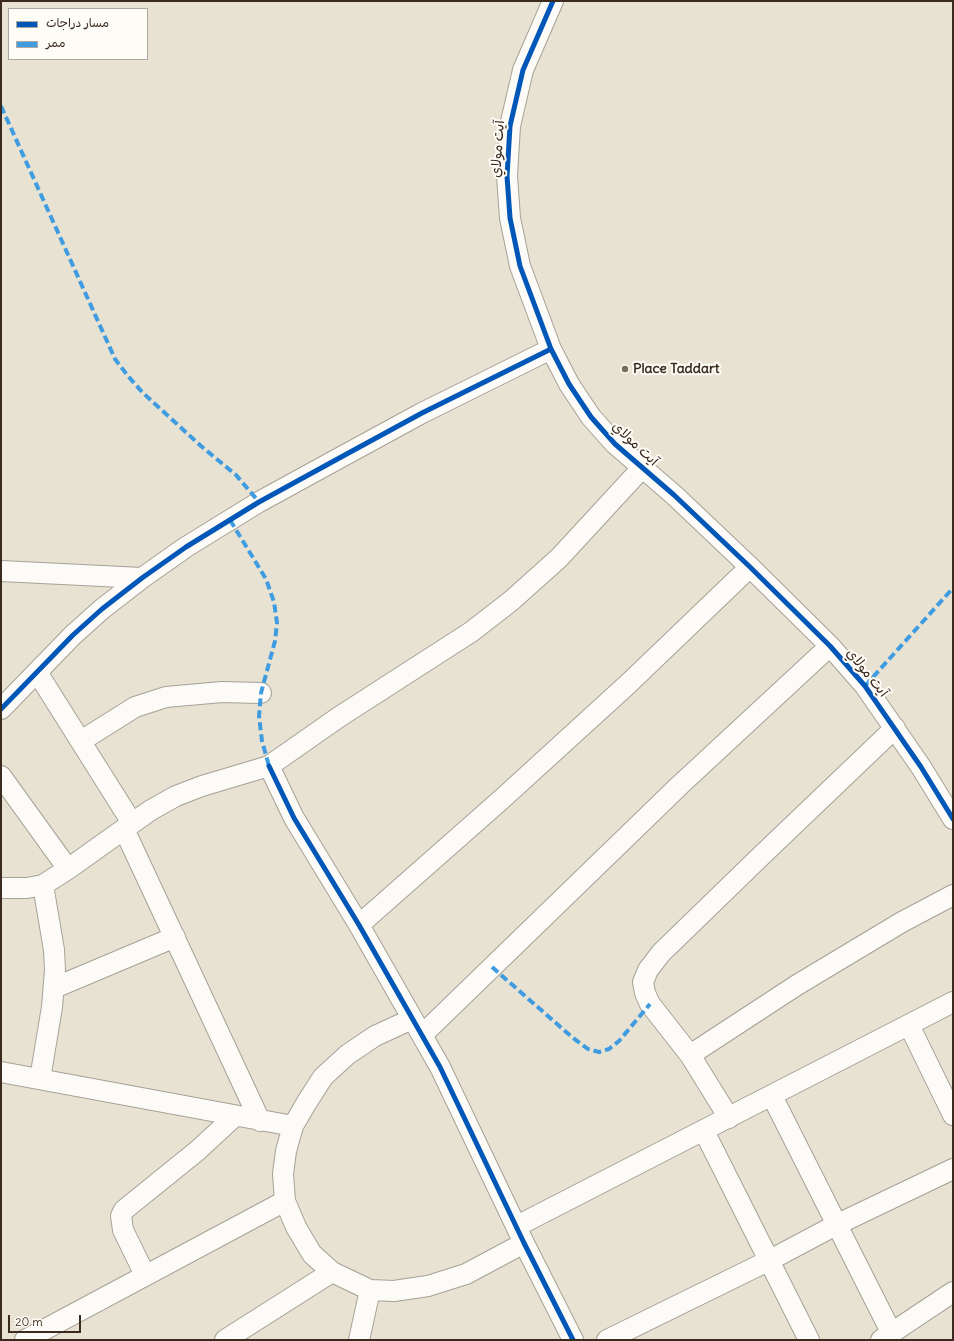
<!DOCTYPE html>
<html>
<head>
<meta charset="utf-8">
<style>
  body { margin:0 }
  #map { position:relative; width:954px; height:1341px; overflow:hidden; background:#e8e2d3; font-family:Delius,"Playpen Sans Arabic",sans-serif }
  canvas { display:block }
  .frame { position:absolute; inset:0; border:2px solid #3b2a1e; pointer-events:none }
  .legend { position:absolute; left:8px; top:8px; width:140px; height:52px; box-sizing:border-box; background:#fdfcf7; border:1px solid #afa8a0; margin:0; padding:5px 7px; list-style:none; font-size:12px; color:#3b2a1e }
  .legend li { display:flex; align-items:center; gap:8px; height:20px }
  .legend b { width:20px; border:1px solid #afa8a0 }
  .scale { position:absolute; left:8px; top:1315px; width:73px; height:18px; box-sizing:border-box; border:2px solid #3b2a1e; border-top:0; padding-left:5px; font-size:12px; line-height:14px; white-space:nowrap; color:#3b2a1e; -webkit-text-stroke:3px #fdfcf7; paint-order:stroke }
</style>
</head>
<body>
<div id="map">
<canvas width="954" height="1341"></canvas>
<div class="frame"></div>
<ul class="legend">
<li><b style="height:5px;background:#0057b8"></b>مسار دراجات</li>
<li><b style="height:5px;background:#3f9ce0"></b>ممر</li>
</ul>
<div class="scale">20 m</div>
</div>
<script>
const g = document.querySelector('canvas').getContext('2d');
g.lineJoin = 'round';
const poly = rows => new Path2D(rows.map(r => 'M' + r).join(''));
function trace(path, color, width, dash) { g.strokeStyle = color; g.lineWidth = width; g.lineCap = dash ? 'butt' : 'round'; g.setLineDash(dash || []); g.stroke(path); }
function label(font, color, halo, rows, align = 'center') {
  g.font = font + ' Delius,"Playpen Sans Arabic",sans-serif'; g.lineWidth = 4; g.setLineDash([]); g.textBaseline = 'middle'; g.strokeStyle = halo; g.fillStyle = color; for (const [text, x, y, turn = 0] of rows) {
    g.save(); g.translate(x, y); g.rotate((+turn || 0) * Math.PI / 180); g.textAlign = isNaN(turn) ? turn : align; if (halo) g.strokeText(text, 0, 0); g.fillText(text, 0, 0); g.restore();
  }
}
const minor = poly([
  [553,1,523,70,510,126,507,176,510,218,520,266,551,349,569,384,591,417,615,444,674,495,750,567,830,646,865,686,921,767,953,819],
  [1,571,142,578],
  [37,672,132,823],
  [1,709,73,635,102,609,142,578,186,547,259,502,343,456,422,413,551,349],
  [81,741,135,707,166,697,222,692,261,693],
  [269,766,294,818,359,925,440,1067,524,1243,573,1340],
  [1,776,68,869],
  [124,829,151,810,176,796,202,786,269,766,339,717,471,632,511,601,559,558,642,468],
  [1,888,27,888,43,885,68,869,124,829,260,1121],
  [359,925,503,798,628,684,750,567],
  [54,988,175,937],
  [412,1019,375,1036,347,1055,323,1077,307,1102,293,1126,286,1151,283,1174,285,1201,296,1227,312,1254,332,1272,370,1290,394,1291,428,1286,466,1274,524,1243],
  [909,1025,953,1115],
  [422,1035,680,785,830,646],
  [690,1055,797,985,902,922,953,895],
  [1,1072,293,1126],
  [40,1079,52,1007,55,970,54,950,43,885],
  [772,1096,892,1334],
  [729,1118,690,1055,650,1004,645,993,643,982,648,970,661,953,761,856,895,728],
  [704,1131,809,1340],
  [517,1226,953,1002],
  [145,1275,123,1230,121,1216,124,1210,197,1151,235,1116],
  [25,1340,285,1201],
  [225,1340,332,1272],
  [359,1340,370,1290],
  [607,1340,770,1260,836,1225,953,1169],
  [881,1340,953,1292]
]);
trace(minor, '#a6a196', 22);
trace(minor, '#fcfbf8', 20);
trace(poly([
  [1,106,115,359,128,376,143,393,201,446,236,475,259,502],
  [230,520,266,579,274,602,277,623,275,641,261,693,259,716,262,741,269,766],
  [865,686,953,588],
  [492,967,573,1038,588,1049,599,1052,609,1049,619,1041,650,1004]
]), '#3f9ce0', 4, [8, 4]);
trace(poly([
  [553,1,523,70,510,126,507,176,510,218,520,266,551,349,569,384,591,417,615,444,674,495,750,567,830,646,865,686,921,767,953,819],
  [1,709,73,635,102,609,142,578,186,547,259,502,343,456,422,413,551,349],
  [269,766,294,818,359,925,440,1067,524,1243,573,1340]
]), '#0057b8', 5);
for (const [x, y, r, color] of [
  [625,369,4,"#786a5d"]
]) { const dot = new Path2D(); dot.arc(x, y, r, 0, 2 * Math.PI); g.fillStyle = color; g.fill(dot); trace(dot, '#fdfcf7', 1.5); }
label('14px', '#3b2a1e', '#fdfcf7', [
  ["آيت مولاي",498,149,-86],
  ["آيت مولاي",635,444,43],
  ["آيت مولاي",867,673,51]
]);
label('bold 14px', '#3b2a1e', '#fdfcf7', [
  ["Place Taddart",633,369]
], 'left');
</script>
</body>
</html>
